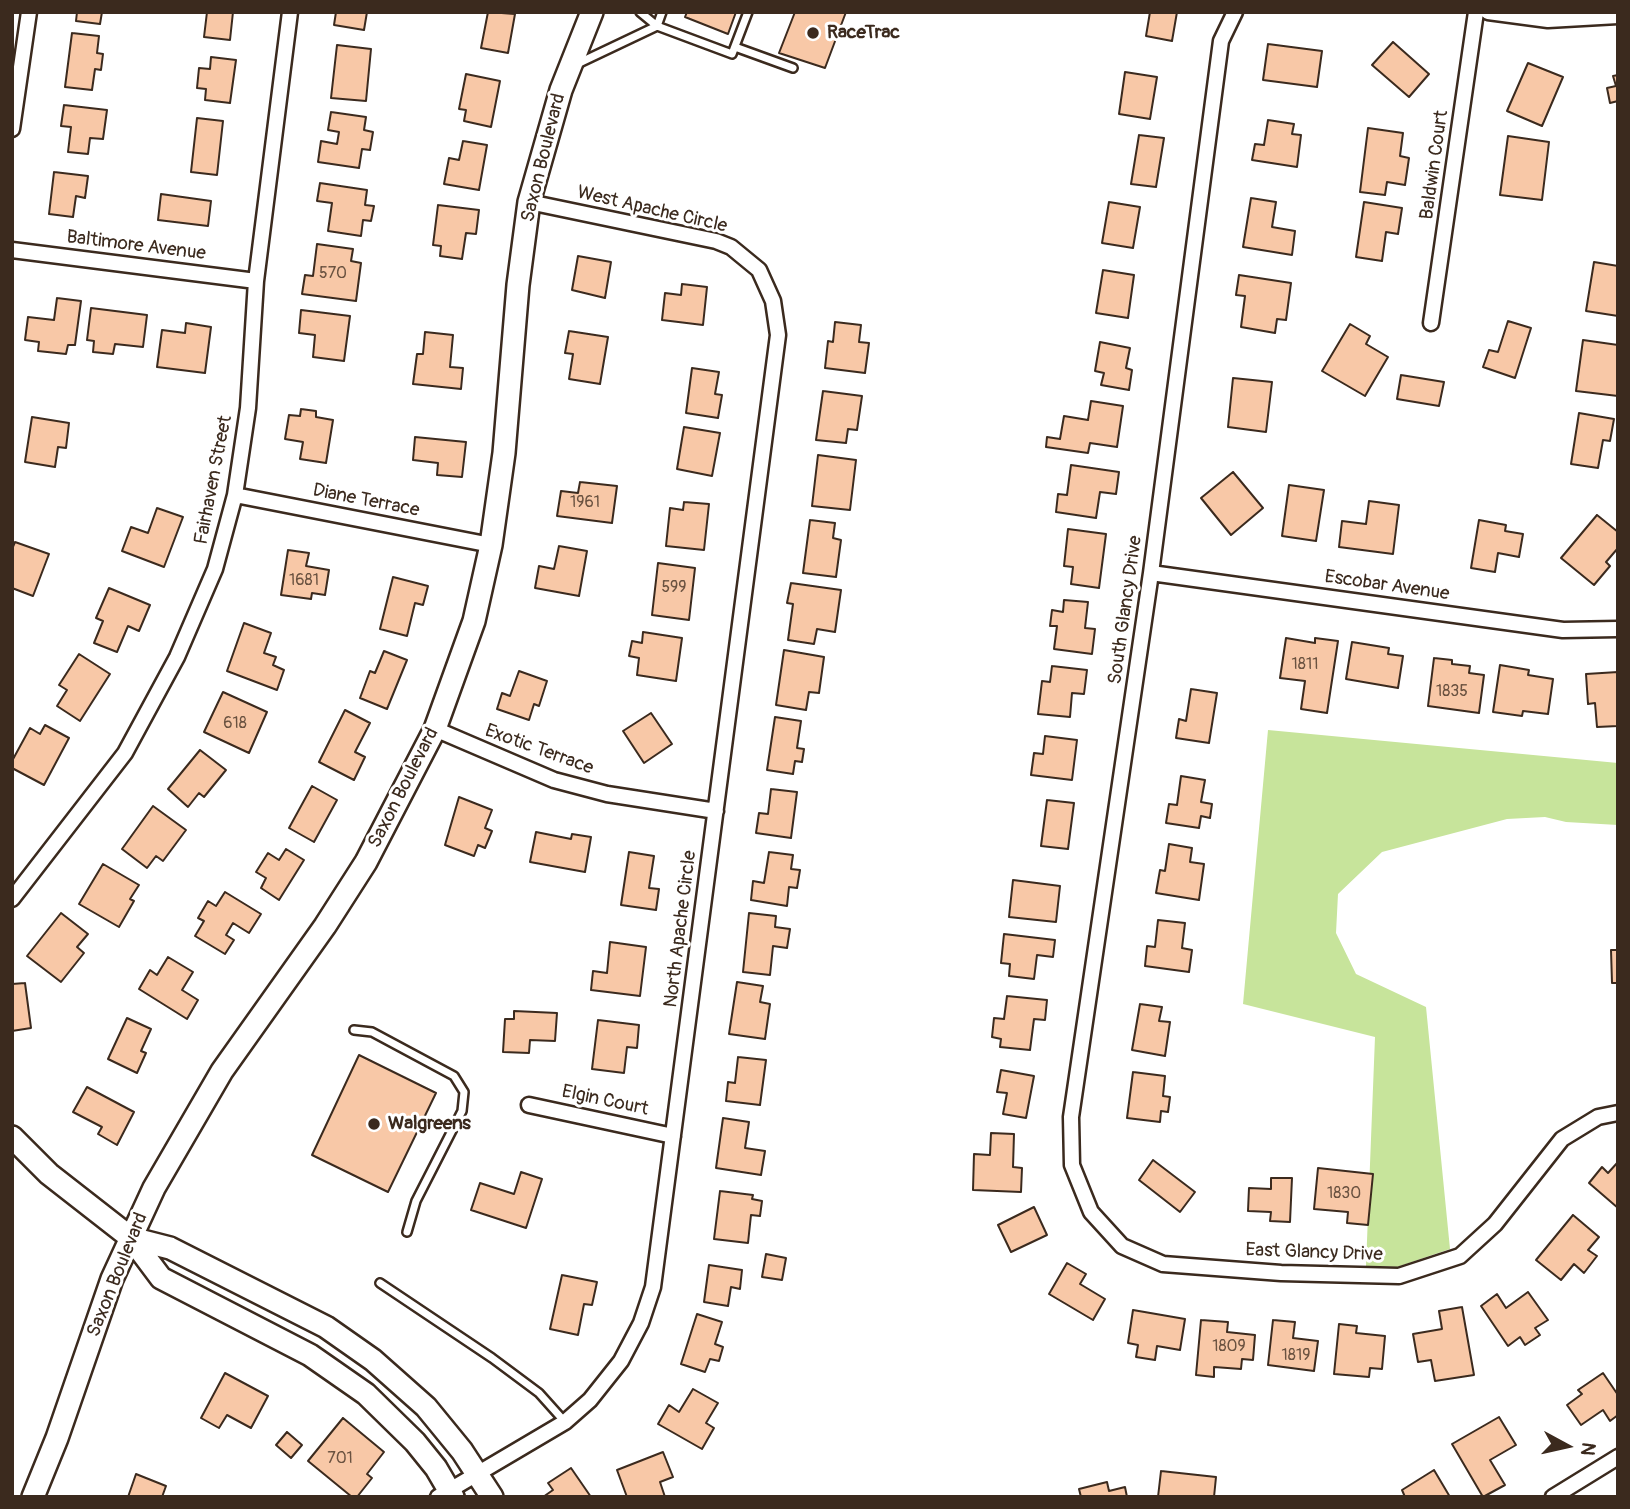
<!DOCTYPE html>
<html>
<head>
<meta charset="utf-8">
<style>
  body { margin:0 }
  #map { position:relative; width:1630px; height:1509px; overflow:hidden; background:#fff; font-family:Pangolin,sans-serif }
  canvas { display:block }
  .frame { position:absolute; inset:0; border:14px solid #3b2a1e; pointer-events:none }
  .north { position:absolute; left:1532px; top:1411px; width:70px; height:70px; -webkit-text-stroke:5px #fff; paint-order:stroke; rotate:98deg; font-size:19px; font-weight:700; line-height:28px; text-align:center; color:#3b2a1e }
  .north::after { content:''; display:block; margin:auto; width:24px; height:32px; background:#3b2a1e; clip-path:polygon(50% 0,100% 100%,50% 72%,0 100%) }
</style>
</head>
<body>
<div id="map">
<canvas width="1630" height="1509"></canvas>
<div class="frame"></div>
<div class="north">N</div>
</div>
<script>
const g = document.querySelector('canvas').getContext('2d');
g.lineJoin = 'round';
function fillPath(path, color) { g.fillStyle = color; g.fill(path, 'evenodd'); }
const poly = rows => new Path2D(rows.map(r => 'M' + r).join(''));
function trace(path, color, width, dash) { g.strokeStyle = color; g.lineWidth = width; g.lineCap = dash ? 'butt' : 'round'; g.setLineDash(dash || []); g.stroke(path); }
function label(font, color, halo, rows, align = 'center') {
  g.font = font + ' Pangolin,sans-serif'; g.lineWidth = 6; g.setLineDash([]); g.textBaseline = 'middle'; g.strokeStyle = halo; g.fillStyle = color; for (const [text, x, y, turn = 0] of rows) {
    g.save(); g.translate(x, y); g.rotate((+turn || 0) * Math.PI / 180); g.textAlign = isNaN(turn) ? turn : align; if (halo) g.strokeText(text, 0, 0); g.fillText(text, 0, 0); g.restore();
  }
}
fillPath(poly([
  [1268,730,1618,763,1618,825,1566,822,1545,817,1507,819,1382,852,1338,894,1336,933,1356,974,1426,1007,1450,1249,1397,1267,1366,1266,1375,1037,1243,1004]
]), '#c7e49b');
const building = poly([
  [77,12,102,12,100,24,76,21,77,12],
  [207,12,233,12,230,40,204,37,207,12],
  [336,12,367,12,364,30,334,25,336,12],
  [488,12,515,14,508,53,481,48,488,12],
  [687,12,736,12,728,34,685,17,687,12],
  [795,12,846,12,825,68,779,53,795,12],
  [1150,12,1177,12,1172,41,1146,36,1150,12],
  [72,33,99,36,97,53,103,54,101,70,95,69,92,90,65,87,72,33],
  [1393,42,1429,74,1409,97,1372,65,1393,42],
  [1268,44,1322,51,1317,87,1263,80,1268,44],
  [337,45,371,49,366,101,331,98,337,45],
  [211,57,236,60,230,103,205,100,206,89,197,88,199,68,210,69,211,57],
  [1528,63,1563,77,1542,126,1507,111,1528,63],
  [1125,72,1157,77,1150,119,1119,114,1125,72],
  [466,74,500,81,491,127,464,121,466,110,459,109,466,74],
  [1618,75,1618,101,1610,103,1607,88,1616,86,1613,76,1618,75],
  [64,105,107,110,103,139,90,138,88,154,68,152,71,127,61,126,64,105],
  [331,112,366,117,364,130,373,132,370,150,362,149,359,168,318,162,321,141,337,144,339,132,328,130,331,112],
  [197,118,223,121,217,175,191,172,197,118],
  [1268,120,1294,124,1292,134,1301,135,1297,167,1252,160,1255,144,1264,145,1268,120],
  [1368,128,1403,133,1400,156,1409,158,1405,185,1387,182,1385,195,1360,192,1368,128],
  [1139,135,1164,138,1156,187,1131,184,1139,135],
  [1508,136,1549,142,1542,200,1500,195,1508,136],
  [463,141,487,145,479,190,444,184,449,158,459,160,463,141],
  [54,172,88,176,85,198,76,196,73,217,49,214,54,172],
  [320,183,367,190,365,205,374,206,371,221,363,220,361,236,328,231,332,203,317,201,320,183],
  [161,194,211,201,208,226,158,220,161,194],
  [1251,198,1276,202,1272,227,1295,231,1292,255,1243,247,1251,198],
  [1109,202,1140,207,1133,248,1102,243,1109,202],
  [1364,202,1402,208,1398,234,1386,232,1382,261,1356,257,1364,202],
  [438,205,479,210,476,234,466,233,462,259,440,256,441,246,433,245,438,205],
  [317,244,353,249,351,261,361,263,356,301,302,294,305,275,313,276,317,244],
  [578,256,611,262,605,298,572,290,578,256],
  [1594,262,1618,266,1618,316,1586,311,1594,262],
  [1103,270,1134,275,1128,318,1096,313,1103,270],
  [1239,275,1291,283,1286,320,1277,319,1275,333,1241,327,1245,296,1236,295,1239,275],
  [682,284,707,287,703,325,662,320,665,293,681,295,682,284],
  [57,298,81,301,75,345,68,345,66,354,38,351,39,342,25,340,28,317,54,320,57,298],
  [91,308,147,315,143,347,115,344,113,354,93,352,94,341,87,340,91,308],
  [301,310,350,316,344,361,313,357,315,335,299,333,301,310],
  [1508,321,1531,328,1515,378,1483,367,1489,350,1498,352,1508,321],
  [835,322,861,325,859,342,869,343,865,373,825,368,828,341,833,342,835,322],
  [186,323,211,327,205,373,157,367,162,330,185,333,186,323],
  [1350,324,1370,336,1366,344,1388,357,1365,396,1322,371,1350,324],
  [569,331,608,337,600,384,569,379,573,354,565,353,569,331],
  [425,332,453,335,450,367,463,368,461,389,413,384,417,354,423,354,425,332],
  [1583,340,1618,345,1618,396,1576,391,1583,340],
  [1100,342,1130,348,1126,368,1132,370,1129,390,1101,385,1104,373,1095,371,1100,342],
  [692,368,719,372,715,394,722,395,718,418,686,413,692,368],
  [1401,375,1444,382,1439,406,1397,399,1401,375],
  [1233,378,1272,382,1266,432,1228,427,1233,378],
  [823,391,862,396,857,430,848,429,846,443,816,440,823,391],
  [1091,401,1123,406,1117,447,1090,443,1088,453,1046,447,1047,437,1060,439,1064,416,1088,420,1091,401],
  [301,409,316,411,316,417,333,420,326,463,300,459,303,442,285,439,289,415,300,416,301,409],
  [1579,413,1614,419,1610,441,1603,440,1598,468,1571,464,1579,413],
  [32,417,69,423,66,448,58,447,55,467,25,462,32,417],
  [684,427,720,433,712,476,677,469,684,427],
  [415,437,466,442,462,477,437,475,438,463,413,460,415,437],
  [818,455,856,460,850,510,812,506,818,455],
  [1071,465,1119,472,1116,494,1100,492,1096,518,1056,512,1058,494,1067,495,1071,465],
  [1233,472,1263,508,1231,535,1201,498,1233,472],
  [580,482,617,486,612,523,557,516,561,491,578,493,580,482],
  [1289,485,1324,490,1316,541,1282,536,1289,485],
  [1369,501,1399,505,1393,554,1339,547,1342,521,1366,524,1369,501],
  [684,502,709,504,704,550,666,546,670,508,683,510,684,502],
  [157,508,183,517,164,567,122,551,131,527,148,533,157,508],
  [1597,515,1618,532,1618,548,1606,562,1610,566,1594,585,1561,558,1597,515],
  [810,520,835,523,833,538,841,540,836,577,803,573,810,520],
  [1479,520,1506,525,1505,531,1523,534,1519,557,1498,553,1495,572,1471,568,1479,520],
  [1068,529,1106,534,1099,588,1071,584,1073,567,1064,566,1068,529],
  [15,542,49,554,33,596,12,588,12,549,15,542],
  [559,546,587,551,579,596,535,588,539,566,554,569,559,546],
  [288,550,309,553,306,566,329,570,325,595,312,593,311,599,281,595,288,550],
  [658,563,695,568,689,620,652,615,658,563],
  [393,577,428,586,423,605,415,603,407,636,380,629,393,577],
  [791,583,841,590,835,632,817,629,814,644,788,640,793,604,787,603,791,583],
  [109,588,150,605,139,631,128,626,117,652,94,643,103,621,96,618,109,588],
  [1064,600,1088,602,1085,628,1095,629,1092,654,1054,649,1057,626,1050,626,1052,610,1063,612,1064,600],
  [244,623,271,633,264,653,276,657,273,665,284,670,277,690,227,671,244,623],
  [643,632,682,638,676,681,637,675,639,658,629,656,632,641,642,643,643,632],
  [1286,638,1315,643,1315,638,1338,641,1327,713,1301,709,1305,681,1280,678,1286,638],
  [1352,642,1389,648,1388,654,1403,656,1398,688,1346,679,1352,642],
  [784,650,824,657,819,693,809,692,806,710,776,705,784,650],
  [384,651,407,660,387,709,360,698,370,671,375,673,384,651],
  [79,654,110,674,80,721,57,706,67,690,59,685,79,654],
  [1434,658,1452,660,1452,664,1470,666,1469,673,1484,675,1479,713,1428,706,1434,658],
  [1500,665,1529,670,1528,675,1553,679,1548,714,1523,711,1522,716,1493,712,1500,665],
  [1052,666,1087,670,1084,694,1072,693,1070,717,1038,714,1042,681,1050,682,1052,666],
  [519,671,547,681,539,706,534,704,529,720,497,709,502,693,510,696,519,671],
  [1618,672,1618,726,1597,727,1595,703,1588,704,1586,674,1618,672],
  [1191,689,1217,693,1209,743,1176,738,1179,719,1186,721,1191,689],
  [223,692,267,712,249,753,204,732,223,692],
  [345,710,370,723,355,752,365,757,354,780,319,762,345,710],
  [651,713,672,744,644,763,623,731,651,713],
  [775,717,801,721,797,748,804,749,802,762,795,761,793,774,767,770,775,717],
  [45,725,69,738,44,785,12,768,12,761,30,728,40,734,45,725],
  [1045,736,1077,740,1072,780,1031,775,1034,753,1043,754,1045,736],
  [200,750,226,770,204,797,199,793,188,807,168,789,200,750],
  [1181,776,1205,780,1201,802,1212,804,1210,818,1201,816,1199,828,1166,823,1169,804,1177,805,1181,776],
  [312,786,337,800,314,842,289,828,312,786],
  [771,789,797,792,791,838,756,833,759,813,768,814,771,789],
  [459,797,492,810,485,828,492,831,485,848,478,845,474,856,445,845,459,797],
  [1047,800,1074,803,1068,849,1041,846,1047,800],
  [153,806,186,830,163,861,156,856,147,868,122,849,153,806],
  [536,832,571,839,572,834,591,837,585,872,530,862,536,832],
  [1169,844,1192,848,1190,862,1204,864,1199,900,1156,893,1160,870,1165,871,1169,844],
  [286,849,304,860,279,900,261,888,266,878,256,872,268,853,279,860,286,849],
  [629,852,654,856,649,888,659,889,656,910,621,905,629,852],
  [769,852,793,855,791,869,800,870,797,888,789,887,787,906,751,900,753,881,764,883,769,852],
  [103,864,139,885,130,899,134,901,119,927,79,904,103,864],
  [1013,880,1060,886,1056,922,1009,917,1013,880],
  [225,892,261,914,249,933,233,923,226,935,234,940,225,954,195,936,204,921,198,918,208,901,216,906,225,892],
  [61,913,88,934,77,947,84,953,61,982,27,956,61,913],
  [749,913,776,916,775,927,790,929,787,948,773,946,770,975,743,972,749,913],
  [1158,920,1185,923,1182,948,1192,950,1189,972,1145,966,1147,946,1155,947,1158,920],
  [1004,934,1055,940,1053,957,1037,955,1034,979,1009,976,1010,964,1001,963,1004,934],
  [610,942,646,947,640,996,591,990,593,971,607,973,610,942],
  [1611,950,1618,950,1618,983,1612,983,1611,950],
  [168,957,193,972,182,990,198,1000,187,1019,139,989,150,970,157,975,168,957],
  [737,982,763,986,760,1002,770,1004,765,1039,729,1034,737,982],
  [25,983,31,1028,12,1031,12,984,25,983],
  [1007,996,1047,1000,1045,1020,1034,1019,1030,1050,1000,1047,1001,1039,992,1037,994,1018,1004,1019,1007,996],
  [1140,1004,1162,1007,1159,1021,1170,1022,1165,1056,1132,1050,1140,1004],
  [514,1011,557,1013,555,1041,530,1040,529,1053,503,1052,505,1019,514,1019,514,1011],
  [127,1018,151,1029,141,1051,146,1053,137,1073,108,1059,127,1018],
  [598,1020,639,1025,637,1048,627,1047,624,1073,592,1069,598,1020],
  [359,1055,436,1093,388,1192,312,1155,359,1055],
  [738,1057,766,1060,760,1105,726,1101,728,1082,735,1083,738,1057],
  [1001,1070,1034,1076,1026,1118,1003,1114,1007,1093,997,1092,1001,1070],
  [1133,1072,1165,1076,1163,1096,1170,1097,1168,1112,1161,1111,1160,1122,1127,1118,1133,1072],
  [87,1087,134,1112,117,1145,98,1134,102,1127,73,1112,87,1087],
  [723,1118,749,1122,745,1148,765,1151,761,1175,716,1168,723,1118],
  [991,1133,1014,1134,1013,1167,1022,1168,1021,1192,973,1190,974,1154,990,1155,991,1133],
  [1153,1160,1195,1192,1180,1212,1139,1180,1153,1160],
  [1618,1162,1618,1208,1589,1183,1602,1167,1608,1173,1618,1162],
  [1318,1168,1373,1174,1368,1225,1347,1223,1348,1212,1314,1209,1318,1168],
  [521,1172,542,1179,526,1228,471,1210,480,1183,514,1194,521,1172],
  [1271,1178,1292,1178,1290,1222,1270,1221,1271,1212,1248,1211,1249,1188,1271,1189,1271,1178],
  [720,1191,753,1195,752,1199,762,1201,760,1216,751,1215,748,1243,714,1239,720,1191],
  [1034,1207,1047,1235,1011,1252,998,1225,1034,1207],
  [1573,1215,1599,1237,1588,1250,1597,1256,1584,1273,1574,1264,1561,1280,1536,1260,1573,1215],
  [766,1254,786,1258,782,1280,762,1277,766,1254],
  [1067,1263,1086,1274,1080,1284,1105,1299,1093,1320,1049,1294,1067,1263],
  [709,1265,742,1270,740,1289,731,1287,728,1306,704,1302,709,1265],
  [562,1275,597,1282,592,1305,584,1304,578,1335,550,1329,562,1275],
  [1528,1292,1548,1320,1535,1328,1540,1335,1525,1345,1520,1337,1508,1346,1481,1306,1497,1294,1506,1308,1528,1292],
  [1462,1307,1474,1375,1435,1381,1431,1360,1418,1362,1413,1334,1442,1329,1439,1311,1462,1307],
  [1133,1310,1185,1319,1180,1350,1157,1346,1155,1360,1136,1357,1138,1345,1128,1343,1133,1310],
  [697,1314,722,1322,715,1344,723,1347,719,1361,710,1359,705,1372,681,1364,697,1314],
  [1201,1320,1228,1322,1227,1332,1255,1335,1253,1360,1242,1359,1241,1369,1214,1367,1214,1377,1196,1375,1201,1320],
  [1273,1320,1295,1322,1293,1338,1318,1341,1314,1371,1268,1365,1273,1320],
  [1339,1324,1357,1326,1356,1333,1385,1336,1382,1369,1370,1368,1369,1377,1334,1374,1339,1324],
  [225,1373,268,1396,251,1428,227,1415,219,1428,201,1418,225,1373],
  [1603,1373,1618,1395,1618,1415,1610,1421,1603,1410,1581,1425,1567,1405,1582,1394,1578,1390,1603,1373],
  [693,1389,718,1403,706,1423,714,1428,702,1449,658,1424,669,1405,679,1412,693,1389],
  [1499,1417,1516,1445,1490,1460,1505,1485,1483,1497,1452,1444,1499,1417],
  [343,1418,384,1452,367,1474,372,1478,357,1497,352,1497,308,1461,343,1418],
  [287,1432,302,1445,291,1458,276,1445,287,1432],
  [663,1452,673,1477,660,1482,665,1497,627,1497,617,1470,663,1452],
  [571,1468,591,1497,543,1497,553,1490,548,1483,571,1468],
  [1434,1470,1450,1497,1405,1497,1402,1490,1434,1470],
  [1161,1471,1216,1477,1214,1497,1158,1497,1161,1471],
  [136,1474,166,1486,162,1497,128,1497,136,1474],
  [1107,1482,1109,1491,1125,1487,1127,1497,1081,1497,1079,1489,1107,1482]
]);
fillPath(building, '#f8c8a7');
trace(building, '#3b2a1e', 2);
const lane = poly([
  [662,12,657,26,732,54,748,12],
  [735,47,793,68],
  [577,64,657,26,640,12],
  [354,1030,372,1032,454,1076,464,1092,462,1111,416,1201,407,1232],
  [380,1283,492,1358,539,1393,565,1422]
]);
const street = poly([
  [1235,12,1221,41,1151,573,1071,1117,1072,1165,1091,1212,1122,1246,1163,1264,1281,1273,1399,1276,1460,1256,1495,1224,1562,1139,1598,1117,1618,1113],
  [1488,12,1548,20,1618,16],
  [12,129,29,12],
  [12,250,256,281],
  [1431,323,1476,12],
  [235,495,491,545],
  [1151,573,1563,630,1618,629],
  [435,729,554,780,607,794,716,811],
  [12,899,125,753,177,657,215,569,235,495,248,408,256,281,290,12],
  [529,1105,673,1136],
  [438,1497,565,1422,590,1400,621,1361,641,1323,653,1287,778,335,773,301,759,270,731,247,716,241,529,202],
  [1553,1497,1618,1457]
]);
const secondary = poly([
  [12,1137,49,1174,131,1238,161,1278,310,1355,366,1394,415,1442,436,1468,453,1497],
  [131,1238,170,1248,326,1327,373,1360,426,1407,462,1451,492,1497],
  [33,1497,57,1438,112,1279,154,1188,222,1071,325,926,366,862,435,729,474,621,491,545,504,453,518,285,529,202,561,90,592,12]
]);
trace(lane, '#3b2a1e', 12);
trace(street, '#3b2a1e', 19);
trace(secondary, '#3b2a1e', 26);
trace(lane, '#fff', 7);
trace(street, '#fff', 14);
trace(secondary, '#fff', 21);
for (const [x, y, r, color] of [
  [813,33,7,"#3b2a1e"],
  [374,1124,7,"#3b2a1e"]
]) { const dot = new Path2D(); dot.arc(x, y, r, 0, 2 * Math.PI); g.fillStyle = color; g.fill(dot); trace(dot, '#fff', 2.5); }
label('16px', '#6a5240', null, [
  ["570",333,274],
  ["1961",585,503],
  ["1681",304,581],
  ["599",674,588],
  ["1811",1305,665],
  ["1835",1452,692],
  ["618",235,724],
  ["1830",1344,1194],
  ["1809",1229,1347],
  ["1819",1296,1356],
  ["701",340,1459]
]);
label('bold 19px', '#3b2a1e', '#fff', [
  ["RaceTrac",827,33],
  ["Walgreens",388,1124]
], 'left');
label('19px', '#3b2a1e', '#fff', [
  ["Saxon Boulevard",544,158,-76],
  ["Baldwin Court",1435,165,-82],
  ["West Apache Circle",652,210,13],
  ["Baltimore Avenue",136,246,7],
  ["Fairhaven Street",214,480,-79],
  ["Diane Terrace",366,501,11],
  ["Escobar Avenue",1387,586,8],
  ["South Glancy Drive",1126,610,-82],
  ["Exotic Terrace",539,750,20],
  ["Saxon Boulevard",404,788,-63],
  ["North Apache Circle",681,929,-83],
  ["Elgin Court",605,1101,12],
  ["East Glancy Drive",1314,1253,2],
  ["Saxon Boulevard",118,1275,-68]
]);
</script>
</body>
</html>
